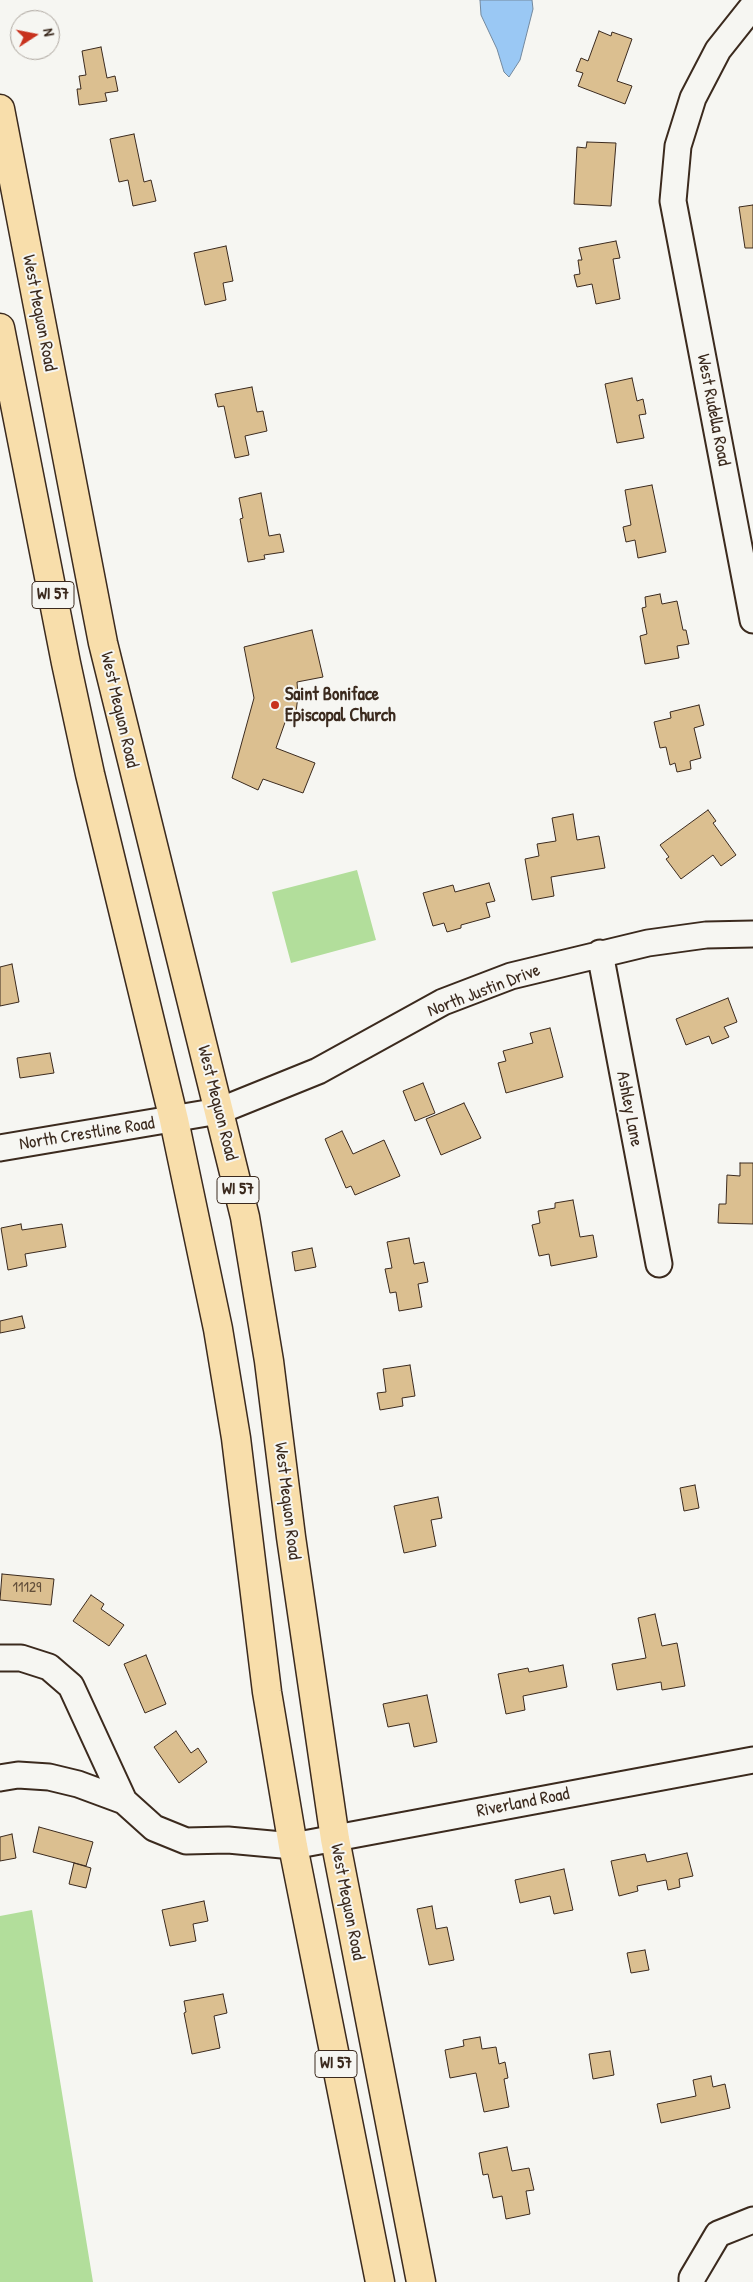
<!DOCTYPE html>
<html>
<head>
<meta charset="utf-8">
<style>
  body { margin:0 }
  #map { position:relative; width:753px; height:2282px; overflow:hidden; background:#f6f6f2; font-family:"Patrick Hand",sans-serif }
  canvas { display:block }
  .north { position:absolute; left:10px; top:10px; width:50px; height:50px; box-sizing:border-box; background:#f6f6f2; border:1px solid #aba49d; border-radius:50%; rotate:79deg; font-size:14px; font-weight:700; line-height:20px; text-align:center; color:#3b2a1e }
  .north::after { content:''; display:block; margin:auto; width:18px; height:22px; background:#c8321e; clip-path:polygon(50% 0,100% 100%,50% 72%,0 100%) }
</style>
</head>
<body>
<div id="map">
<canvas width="753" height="2282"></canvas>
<div class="north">N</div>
</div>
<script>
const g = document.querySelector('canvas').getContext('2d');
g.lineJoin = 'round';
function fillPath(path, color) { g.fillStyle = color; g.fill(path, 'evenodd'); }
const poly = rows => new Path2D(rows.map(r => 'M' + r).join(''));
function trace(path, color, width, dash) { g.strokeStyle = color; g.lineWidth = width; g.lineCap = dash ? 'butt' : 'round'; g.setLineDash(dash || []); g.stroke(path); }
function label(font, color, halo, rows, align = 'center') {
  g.font = font + ' "Patrick Hand",sans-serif'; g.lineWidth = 4; g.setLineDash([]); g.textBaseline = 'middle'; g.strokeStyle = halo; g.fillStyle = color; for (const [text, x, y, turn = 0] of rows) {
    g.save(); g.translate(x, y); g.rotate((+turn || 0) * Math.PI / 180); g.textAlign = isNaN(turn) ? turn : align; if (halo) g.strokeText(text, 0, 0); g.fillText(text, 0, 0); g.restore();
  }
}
fillPath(poly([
  [357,870,376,940,291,963,272,892],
  [32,1910,93,2282,0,2282,0,1916]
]), '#b2de9b');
const water = poly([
  [480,0,532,0,533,9,520,60,509,77,504,72,497,49,481,15,480,0]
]);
fillPath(water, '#9ac8f4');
trace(water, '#74899e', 1);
const building = poly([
  [599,31,611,36,612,32,632,39,617,81,632,86,625,104,578,86,583,73,576,71,581,58,588,61,599,31],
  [101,47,107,78,115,76,118,91,105,93,107,101,79,105,77,89,81,89,79,76,86,75,82,51,101,47],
  [134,134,144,182,151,180,156,201,133,206,128,180,119,182,110,139,134,134],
  [587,142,616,143,611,206,574,204,577,147,586,148,587,142],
  [753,205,753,248,745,248,739,207,753,205],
  [616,241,620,258,613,259,620,299,596,304,592,284,577,287,574,275,580,274,578,260,582,260,579,248,616,241],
  [226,246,233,281,223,283,226,300,205,305,194,253,226,246],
  [632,378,637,401,643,399,646,414,639,415,644,438,617,443,605,384,632,378],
  [252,387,257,412,263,411,267,431,245,436,249,455,235,458,224,406,218,407,215,394,252,387],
  [652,485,666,552,638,558,635,540,626,542,623,527,631,525,625,490,652,485],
  [261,493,269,536,280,534,284,552,264,555,265,559,248,562,240,519,243,518,239,498,261,493],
  [660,594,662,604,677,601,683,630,686,630,689,644,677,646,679,658,645,664,640,636,647,634,642,608,646,607,645,597,660,594],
  [312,630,323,677,297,682,298,696,296,712,289,711,276,748,315,763,303,793,263,779,258,790,232,778,254,698,244,647,312,630],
  [699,705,704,725,694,728,701,758,690,761,691,769,677,772,675,763,670,765,666,747,660,748,654,722,671,718,670,712,699,705],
  [708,810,716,821,713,823,736,855,721,866,713,855,681,879,666,859,669,857,660,845,708,810],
  [573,814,577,840,599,836,605,868,551,877,554,896,532,900,525,859,539,856,537,844,556,841,552,818,573,814],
  [489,883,495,901,486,903,490,917,461,925,461,928,447,932,444,923,433,926,423,893,453,885,455,892,489,883],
  [12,964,19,1002,0,1006,0,967,12,964],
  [728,998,737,1022,724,1027,729,1037,712,1044,709,1036,686,1045,676,1019,728,998],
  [550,1028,563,1077,506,1093,498,1063,506,1061,503,1051,533,1043,530,1033,550,1028],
  [50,1053,54,1073,20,1078,17,1058,50,1053],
  [423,1083,435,1113,415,1121,403,1091,423,1083],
  [464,1103,481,1138,441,1155,426,1119,464,1103],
  [342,1131,353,1154,384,1140,400,1176,355,1195,351,1186,346,1188,325,1139,342,1131],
  [740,1163,753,1163,753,1224,718,1223,719,1204,726,1204,727,1175,740,1176,740,1163],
  [573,1200,580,1237,593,1235,597,1257,551,1266,549,1254,539,1256,532,1225,540,1223,538,1211,555,1208,555,1203,573,1200],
  [21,1224,22,1230,62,1224,66,1247,25,1254,27,1266,8,1270,1,1228,21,1224],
  [409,1238,414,1264,424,1262,428,1282,418,1284,422,1307,399,1311,396,1292,390,1293,385,1269,392,1268,387,1242,409,1238],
  [312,1248,316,1267,295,1271,292,1252,312,1248],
  [22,1316,25,1328,0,1333,0,1321,22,1316],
  [410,1365,415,1396,402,1398,403,1406,380,1410,377,1393,386,1392,383,1369,410,1365],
  [695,1485,699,1508,684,1511,680,1488,695,1485],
  [438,1497,442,1518,431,1520,436,1546,404,1553,394,1506,438,1497],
  [2,1574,54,1579,51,1605,0,1600,2,1574],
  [91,1595,104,1604,101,1609,124,1625,109,1646,73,1621,91,1595],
  [655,1614,662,1646,677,1643,685,1686,662,1690,661,1682,617,1690,612,1664,646,1658,638,1618,655,1614],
  [146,1655,166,1704,145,1713,124,1664,146,1655],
  [563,1665,567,1687,523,1696,525,1710,506,1714,498,1674,528,1668,529,1672,563,1665],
  [427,1695,437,1742,414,1747,409,1723,388,1727,383,1704,427,1695],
  [176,1731,191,1753,198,1748,207,1762,179,1783,154,1747,176,1731],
  [39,1827,93,1842,86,1866,33,1852,39,1827],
  [12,1834,16,1858,0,1861,0,1837,12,1834],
  [687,1853,693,1876,679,1879,680,1887,668,1890,666,1880,637,1886,638,1891,619,1896,611,1861,645,1854,647,1862,687,1853],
  [74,1863,91,1868,86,1888,69,1884,74,1863],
  [564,1869,573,1910,554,1914,550,1896,520,1903,515,1880,564,1869],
  [204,1901,208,1921,193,1924,196,1941,170,1946,162,1910,204,1901],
  [432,1906,436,1929,447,1927,454,1960,429,1965,417,1909,432,1906],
  [645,1950,649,1970,631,1973,627,1953,645,1950],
  [223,1994,227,2013,214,2016,220,2048,192,2054,184,2013,186,2012,184,2001,223,1994],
  [480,2037,482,2049,496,2047,499,2064,505,2062,508,2078,504,2079,509,2107,484,2112,476,2073,450,2078,445,2050,464,2046,463,2040,480,2037],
  [610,2051,614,2075,593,2079,589,2054,610,2051],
  [711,2076,713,2087,725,2084,730,2108,661,2123,657,2104,696,2096,693,2080,711,2076],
  [507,2147,512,2171,529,2168,534,2190,526,2191,530,2214,506,2219,502,2196,493,2198,488,2174,483,2175,479,2153,507,2147]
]);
fillPath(building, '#dbbf90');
trace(building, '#3b2a1e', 1);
const minor = poly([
  [753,6,718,50,693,98,678,146,673,201,753,620],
  [600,953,659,1264],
  [0,1148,219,1111,318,1071,443,1002,511,976,648,943,706,935,753,934],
  [0,1658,21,1658,49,1667,71,1686,124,1801,78,1784,49,1777,18,1775,0,1778],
  [124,1801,154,1828,186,1841,228,1840,293,1846,753,1760],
  [692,2282,692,2278,718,2234,753,2220]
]);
const major = poly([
  [0,109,103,643,245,1217,269,1361,291,1537,335,1839,421,2282],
  [0,328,66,663,90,774,174,1120,218,1329,236,1438,267,1692,293,1846,380,2282]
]);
trace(minor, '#3b2a1e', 29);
trace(major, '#3b2a1e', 31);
trace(minor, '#f6f6f2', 25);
trace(major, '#f8deab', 28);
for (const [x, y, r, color] of [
  [275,705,5,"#c8321e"]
]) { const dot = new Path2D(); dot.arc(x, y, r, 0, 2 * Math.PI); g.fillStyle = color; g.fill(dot); trace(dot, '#f6f6f2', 2); }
label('15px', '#634f3a', null, [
  ["11129",27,1588]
]);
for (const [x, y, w] of [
  [53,595,42],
  [238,1190,42],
  [336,2064,42]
]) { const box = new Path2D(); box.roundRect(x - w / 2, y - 13.5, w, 27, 4); g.fillStyle = '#f6f6f2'; g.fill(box); trace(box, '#3b2a1e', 1); }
label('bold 16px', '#3b2a1e', null, [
  ["WI 57",53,595],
  ["WI 57",238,1190],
  ["WI 57",336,2064]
]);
label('18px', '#3b2a1e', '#f6f6f2', [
  ["West Mequon Road",39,313,79],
  ["West Rudella Road",713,410,79],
  ["West Mequon Road",119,710,77],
  ["North Justin Drive",484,991,-21],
  ["West Mequon Road",217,1103,76],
  ["Ashley Lane",629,1109,79],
  ["North Crestline Road",87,1134,-9],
  ["West Mequon Road",287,1501,83],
  ["Riverland Road",523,1803,-11],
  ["West Mequon Road",347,1902,79]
]);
label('bold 18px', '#3b2a1e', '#f6f6f2', [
  ["Saint Boniface",285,695],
  ["Episcopal Church",285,716]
], 'left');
</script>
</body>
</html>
